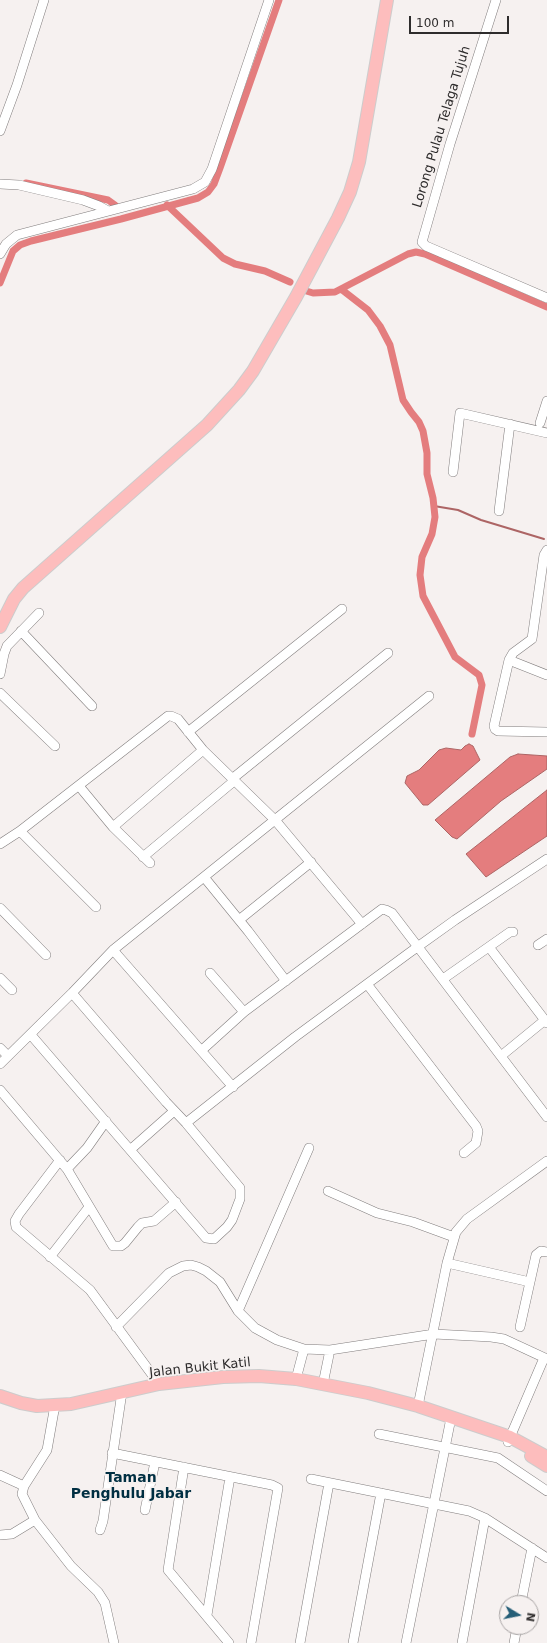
<!DOCTYPE html>
<html>
<head>
<meta charset="utf-8">
<style>
  body { margin:0 }
  #map { position:relative; width:547px; height:1643px; overflow:hidden; background:#f6f1f0; font-family:"DejaVu Sans",sans-serif }
  canvas { display:block }
  .north { position:absolute; left:499px; top:1595px; width:40px; height:40px; box-sizing:border-box; background:#f6f1f0; border:1px solid #a6a2a2; border-radius:50%; rotate:100deg; font-size:11px; font-weight:700; line-height:16px; text-align:center; color:#2e2c2c }
  .north::after { content:''; display:block; margin:auto; width:14px; height:18px; background:#255e77; clip-path:polygon(50% 0,100% 100%,50% 72%,0 100%) }
  .scale { position:absolute; left:409px; top:16px; width:100px; height:18px; box-sizing:border-box; border:2px solid #2e2c2c; border-top:0; padding-left:5px; font-size:12px; line-height:14px; white-space:nowrap; color:#2e2c2c; -webkit-text-stroke:3px #f6f1f0; paint-order:stroke }
</style>
</head>
<body>
<div id="map">
<canvas width="547" height="1643"></canvas>
<div class="north">N</div>
<div class="scale">100 m</div>
</div>
<script>
const g = document.querySelector('canvas').getContext('2d');
g.lineJoin = 'round';
function fillPath(path, color) { g.fillStyle = color; g.fill(path, 'evenodd'); }
const poly = rows => new Path2D(rows.map(r => 'M' + r).join(''));
function trace(path, color, width, dash) { g.strokeStyle = color; g.lineWidth = width; g.lineCap = dash ? 'butt' : 'round'; g.setLineDash(dash || []); g.stroke(path); }
function label(font, color, halo, rows, align = 'center') {
  g.font = font + ' "DejaVu Sans",sans-serif'; g.lineWidth = 3.5; g.setLineDash([]); g.textBaseline = 'middle'; g.strokeStyle = halo; g.fillStyle = color; for (const [text, x, y, turn = 0] of rows) {
    g.save(); g.translate(x, y); g.rotate((+turn || 0) * Math.PI / 180); g.textAlign = isNaN(turn) ? turn : align; if (halo) g.strokeText(text, 0, 0); g.fillText(text, 0, 0); g.restore();
  }
}
const water = poly([
  [469,744,473,746,480,760,428,805,423,805,405,783,407,776,419,770,439,750,446,748,461,750,465,746,469,744],
  [518,754,547,756,547,769,501,801,457,839,452,837,435,820,510,757,518,754],
  [547,790,547,836,486,877,466,854,547,790]
]);
fillPath(water, '#e47d7e');
trace(water, '#ad6565', 1);
trace(poly([
  [434,506,458,510,481,520,544,539]
]), '#ad6565', 2);
trace(poly([
  [26,183,108,200,115,205],
  [167,205,223,258,235,264,265,271,290,282],
  [0,283,13,251,20,245,31,241,121,219,198,198,208,192,214,184,220,168,279,0],
  [341,289,368,310,380,326,390,345,403,400,411,412,419,422,423,431,427,453,427,474,433,498,435,517,432,534,422,557,420,575,423,596,455,657,479,675,482,685,472,734],
  [303,290,313,293,335,292,408,254,416,252,425,254,547,307]
]), '#e47d7e', 7);
const minor = poly([
  [496,0,450,144,422,242,426,246,547,298],
  [0,131,17,85,44,0],
  [0,184,19,185,83,200,99,206,108,211],
  [0,254,6,244,17,235,193,189,205,182,212,169,269,0],
  [540,423,547,401],
  [453,472,460,413,547,433],
  [499,511,510,424],
  [547,550,544,555,532,639,513,653,509,660,494,726,495,729,498,731,547,732],
  [21,631,92,706],
  [509,660,547,675],
  [0,674,4,654,7,646,39,613],
  [0,693,55,746],
  [188,732,342,609],
  [232,779,388,653],
  [79,786,113,827,150,863],
  [113,827,203,750],
  [20,831,96,907],
  [0,844,20,831,168,716,171,716,178,719,203,750,275,820,362,924],
  [143,857,234,781],
  [204,877,248,931,286,981],
  [0,908,46,955],
  [239,920,311,862],
  [538,945,547,939],
  [489,947,547,1023],
  [113,950,233,1087],
  [210,973,244,1012],
  [0,978,12,990],
  [443,979,510,932,513,932],
  [367,984,476,1126,478,1131,476,1143,464,1153],
  [31,1035,206,1238,214,1239,227,1227,232,1220,240,1199,240,1188,186,1123,166,1102,72,993],
  [0,1048,8,1056],
  [202,1050,244,1012,382,909,386,910,392,913,418,947,547,1117],
  [501,1056,545,1020],
  [0,1064,72,993,113,950,429,696],
  [0,1090,67,1169,113,1246,121,1246,125,1243,138,1227,142,1223,154,1221,176,1202],
  [186,1123,295,1037,409,953,455,920,547,859],
  [130,1150,174,1111],
  [60,1160,19,1214,15,1221,16,1227,90,1290,159,1384],
  [67,1169,87,1148,106,1121],
  [328,1191,377,1213,413,1222,454,1237],
  [50,1257,89,1207],
  [447,1263,530,1282],
  [238,1311,309,1148],
  [116,1327,169,1273,183,1266,191,1265,198,1267,206,1271,220,1282,238,1311,255,1328,277,1340,304,1349,330,1350,434,1334,491,1337,504,1339,547,1359],
  [520,1327,536,1255,541,1251,547,1252],
  [296,1379,304,1349],
  [323,1384,330,1350],
  [55,1405,47,1450,24,1486,22,1494,35,1520,71,1566,98,1592,105,1603,114,1643],
  [418,1406,447,1263,456,1232,467,1219,547,1161],
  [379,1434,498,1458,547,1491],
  [508,1442,544,1358],
  [112,1453,272,1485,278,1488,251,1643],
  [184,1467,168,1570,229,1643],
  [0,1475,24,1486],
  [311,1479,469,1511,485,1518,547,1558],
  [145,1510,155,1462],
  [100,1530,103,1521,122,1392],
  [0,1535,12,1534,35,1520],
  [521,1603,532,1548],
  [207,1615,230,1477],
  [300,1643,329,1483],
  [353,1643,381,1493],
  [406,1643,451,1418],
  [462,1643,485,1518],
  [514,1643,517,1627]
]);
const major = poly([
  [0,627,14,599,23,588,207,425,239,390,253,371,296,297,338,218,350,192,359,162,387,0],
  [0,1396,21,1403,37,1406,71,1404,159,1384,223,1377,259,1376,296,1379,368,1393,418,1406,510,1437,547,1457],
  [531,1456,547,1466]
]);
trace(minor, '#827e7e', 10);
trace(major, '#cdcccc', 14);
trace(minor, '#fff', 9);
trace(major, '#fdbdbd', 12);
label('13px', '#2e2c2c', '#f6f1f0', [
  ["Lorong Pulau Telaga Tujuh",442,127,-73],
  ["Jalan Bukit Katil",200,1368,-6]
]);
label('bold 14px', '#002f42', '#f6f1f0', [
  ["Taman",131,1478],
  ["Penghulu Jabar",131,1494]
]);
</script>
</body>
</html>
